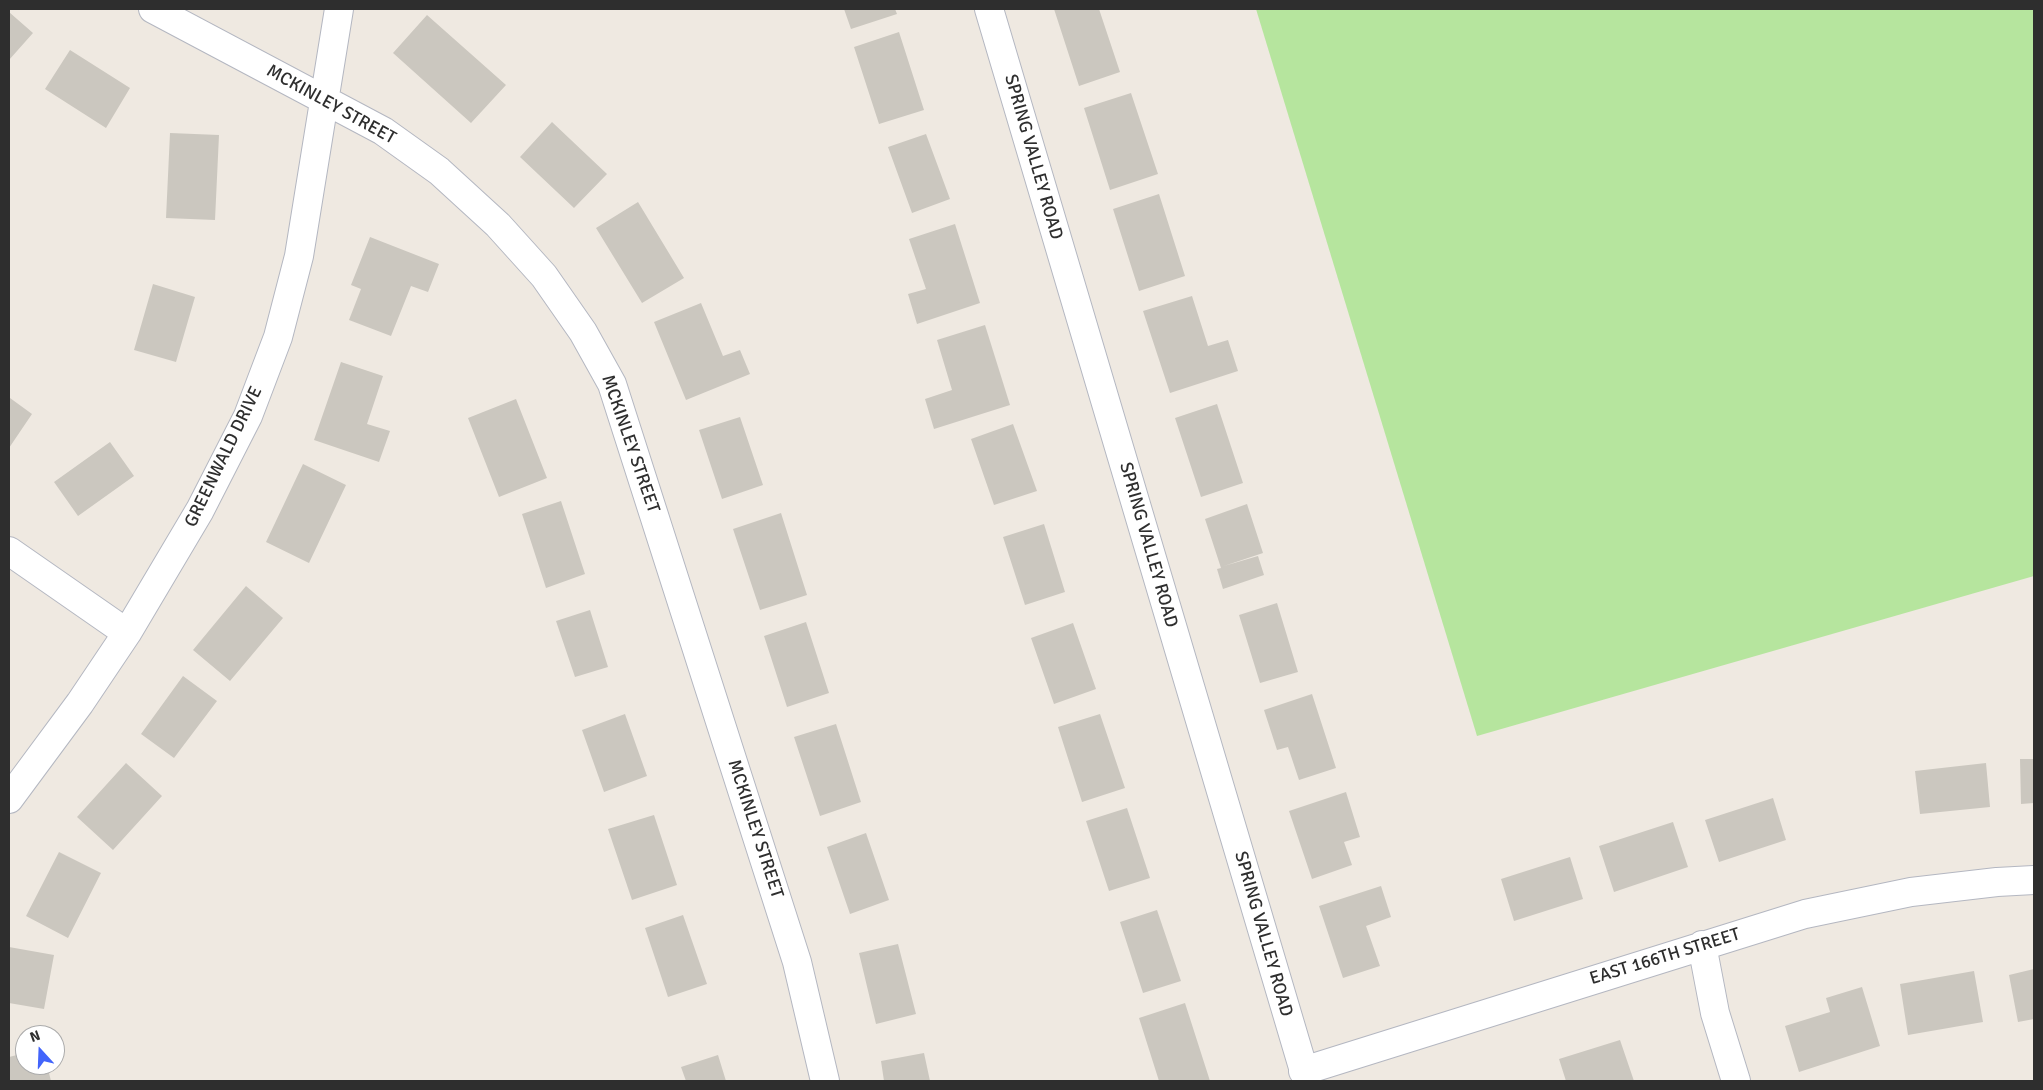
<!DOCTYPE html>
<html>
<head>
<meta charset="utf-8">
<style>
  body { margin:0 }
  #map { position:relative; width:2043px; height:1090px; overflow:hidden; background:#efe9e1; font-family:Signika,sans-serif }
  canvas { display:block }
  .frame { position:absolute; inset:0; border:10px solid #2e2e2e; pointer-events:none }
  .north { position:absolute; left:15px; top:1025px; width:50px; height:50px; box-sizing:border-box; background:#fff; border:1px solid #ababab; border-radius:50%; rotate:340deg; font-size:14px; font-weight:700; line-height:20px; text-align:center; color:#2e2e2e }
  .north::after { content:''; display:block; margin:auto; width:18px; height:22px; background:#4264fb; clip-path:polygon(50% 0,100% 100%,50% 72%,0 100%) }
</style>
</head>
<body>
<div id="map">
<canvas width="2043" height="1090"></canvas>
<div class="frame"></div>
<div class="north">N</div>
</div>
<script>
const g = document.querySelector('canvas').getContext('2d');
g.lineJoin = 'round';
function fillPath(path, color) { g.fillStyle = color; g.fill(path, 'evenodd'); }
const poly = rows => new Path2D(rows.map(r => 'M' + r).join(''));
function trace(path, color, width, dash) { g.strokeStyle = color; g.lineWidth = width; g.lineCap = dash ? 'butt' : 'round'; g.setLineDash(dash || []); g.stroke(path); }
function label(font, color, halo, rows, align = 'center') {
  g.font = font + ' Signika,sans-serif'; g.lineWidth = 4; g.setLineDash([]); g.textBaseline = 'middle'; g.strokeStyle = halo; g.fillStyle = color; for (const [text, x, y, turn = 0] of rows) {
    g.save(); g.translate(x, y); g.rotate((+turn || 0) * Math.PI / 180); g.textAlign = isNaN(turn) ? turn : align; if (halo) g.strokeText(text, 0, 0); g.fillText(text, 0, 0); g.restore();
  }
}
fillPath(poly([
  [1256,9,2034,9,2034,576,1477,736]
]), '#b6e59e');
fillPath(poly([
  [844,9,895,9,897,14,851,29],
  [1054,9,1099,9,1120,72,1079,86],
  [9,12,33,33,9,60],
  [427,15,506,85,471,123,393,53],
  [899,32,924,110,879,124,854,47],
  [70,50,130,88,106,128,45,89],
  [1131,93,1158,174,1110,190,1084,108],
  [552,122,607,174,574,208,520,157],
  [170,133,219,135,215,220,166,218],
  [926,134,950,199,912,213,888,147],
  [1159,194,1185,276,1139,291,1113,209],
  [638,202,684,278,642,303,596,228],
  [955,224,980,303,917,324,908,294,926,289,909,239],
  [370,237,439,264,428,292,411,286,391,336,349,320,361,289,351,285],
  [153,284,195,297,176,362,134,350],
  [1192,296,1208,346,1228,340,1238,371,1170,393,1143,311],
  [701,303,723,356,740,350,750,374,686,400,654,322],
  [985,325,1010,405,934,429,925,399,952,390,937,340],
  [341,362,383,376,367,424,390,431,379,462,314,440],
  [10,398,32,414,9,448,9,400],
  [516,399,547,478,499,497,468,418],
  [1217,404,1243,483,1201,497,1175,418],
  [740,417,763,485,722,499,699,430],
  [1013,424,1037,491,994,505,971,439],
  [110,442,134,476,78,516,54,482],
  [303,464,346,485,309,563,266,542],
  [561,501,585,574,546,588,522,514],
  [1247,504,1263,553,1224,566,1258,556,1264,575,1223,589,1217,569,1221,568,1205,519],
  [781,513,807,595,760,610,733,529],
  [1044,524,1065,592,1025,605,1003,537],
  [246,586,283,618,230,681,193,650],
  [1277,603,1298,672,1260,683,1239,615],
  [590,610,608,667,575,677,556,621],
  [806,622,829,693,787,707,764,636],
  [1073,623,1096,689,1054,704,1031,638],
  [183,676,217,701,174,758,141,734],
  [1312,694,1336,768,1299,780,1288,747,1277,750,1264,710],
  [625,714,647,776,604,792,582,730],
  [1100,714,1125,788,1082,802,1058,727],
  [836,724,861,802,820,816,794,737],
  [2020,759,2034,759,2034,803,2021,804],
  [126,763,162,796,113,850,77,817],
  [1986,763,1990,807,1920,814,1915,771],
  [1346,792,1360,837,1344,842,1352,865,1312,879,1289,811],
  [1773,798,1786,840,1719,862,1705,820],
  [1127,808,1150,878,1109,891,1086,821],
  [654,815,677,885,632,900,608,829],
  [1673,822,1688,867,1614,892,1599,846],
  [866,833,889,900,850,914,827,847],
  [59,852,101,873,68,938,26,916],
  [1570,857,1583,899,1514,921,1501,879],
  [1381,886,1391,917,1366,926,1380,966,1343,978,1319,906],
  [1157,910,1181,981,1143,993,1120,922],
  [683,915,707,984,668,997,645,928],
  [898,944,916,1014,876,1024,859,953],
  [9,947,54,955,44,1009,9,1003],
  [2034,969,2034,1019,2018,1022,2009,975],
  [1974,971,1983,1022,1908,1035,1900,984],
  [1862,987,1880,1046,1799,1072,1785,1026,1830,1012,1826,998],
  [1185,1003,1210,1081,1159,1081,1139,1018],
  [1620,1040,1634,1081,1566,1081,1559,1059],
  [25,1053,25,1065,47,1065,51,1081,9,1081,9,1057],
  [924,1053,930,1081,884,1081,881,1061],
  [718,1055,726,1081,686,1081,681,1067]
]), '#cbc7bf');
const minor = poly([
  [153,9,383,131,439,171,498,225,544,276,583,332,612,384,797,962,825,1081],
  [989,9,1307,1081],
  [9,551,127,633],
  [9,799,80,703,127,633,200,510,248,416,278,337,299,256,339,9],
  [1702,945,1715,1013,1736,1081],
  [1303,1071,1805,914,1911,892,1997,882,2034,880]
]);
trace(minor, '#b4b7c1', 30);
trace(minor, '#fff', 28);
label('18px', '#2e2e2e', '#fff', [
  ["MCKINLEY STREET",331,105,29],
  ["SPRING VALLEY ROAD",1033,157,74],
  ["MCKINLEY STREET",630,444,71],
  ["GREENWALD DRIVE",224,457,-64],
  ["SPRING VALLEY ROAD",1148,545,74],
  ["MCKINLEY STREET",755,829,72],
  ["SPRING VALLEY ROAD",1263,934,74],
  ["EAST 166TH STREET",1665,957,-17]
]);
</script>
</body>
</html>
